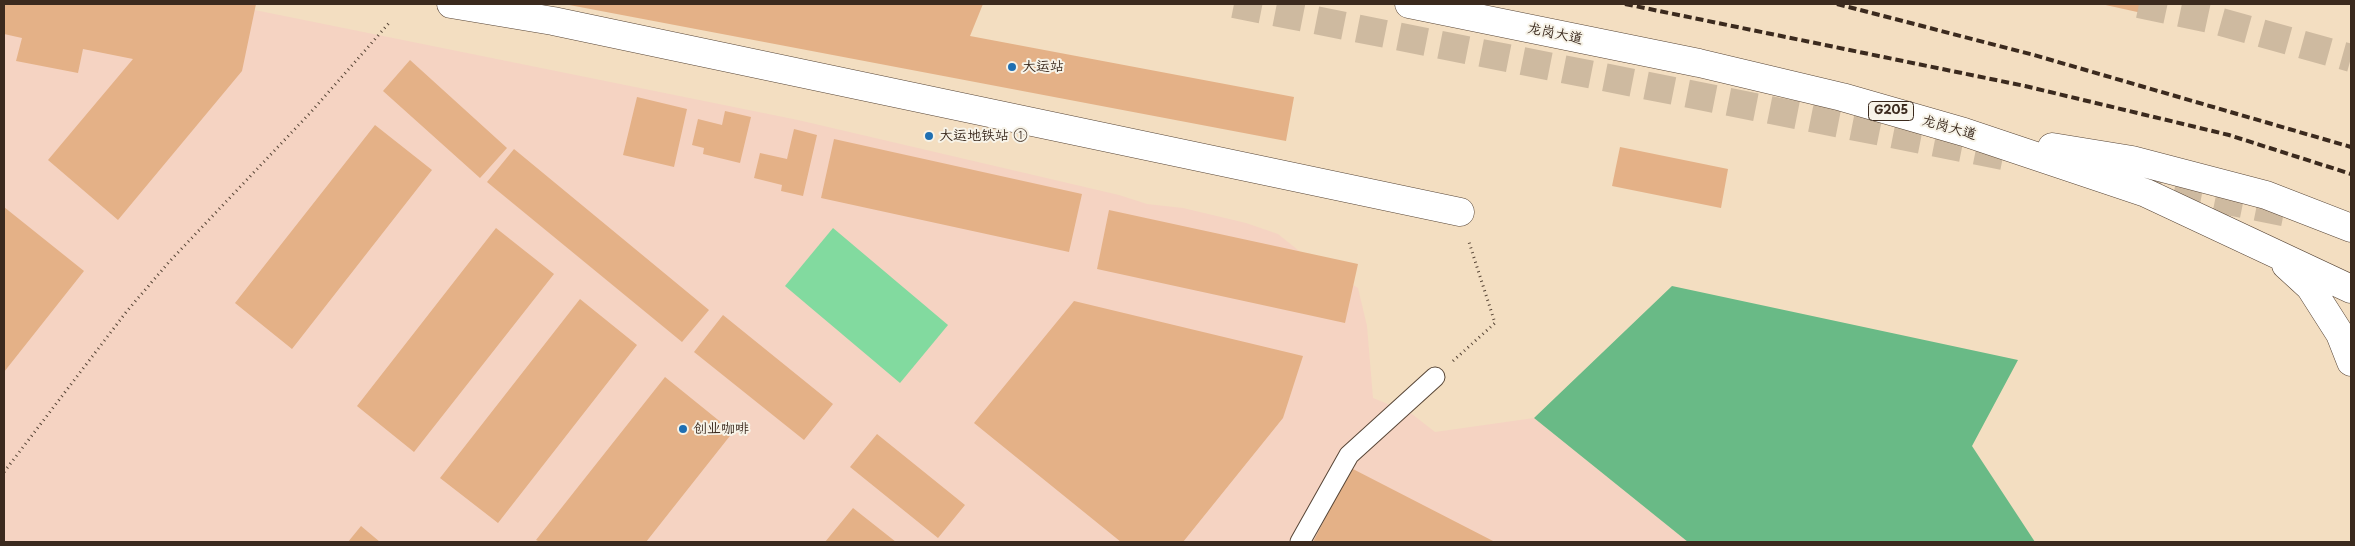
<!DOCTYPE html>
<html>
<head>
<meta charset="utf-8">
<style>
  body { margin:0 }
  #map { position:relative; width:2355px; height:546px; overflow:hidden; background:#f3dec1; font-family:"Playpen Sans",sans-serif }
  canvas { display:block }
  .frame { position:absolute; inset:0; border:5px solid #3b2a1e; pointer-events:none }
</style>
</head>
<body>
<div id="map">
<canvas width="2355" height="546"></canvas>
<div class="frame"></div>
</div>
<script>
const g = document.querySelector('canvas').getContext('2d');
g.lineJoin = 'round';
function fillPath(path, color) { g.fillStyle = color; g.fill(path, 'evenodd'); }
const poly = rows => new Path2D(rows.map(r => 'M' + r).join(''));
function trace(path, color, width, dash) { g.strokeStyle = color; g.lineWidth = width; g.lineCap = dash ? 'butt' : 'round'; g.setLineDash(dash || []); g.stroke(path); }
function label(font, color, halo, rows, align = 'center') {
  g.font = font + ' "Playpen Sans","LXGW WenKai TC",sans-serif'; g.lineWidth = 4; g.setLineDash([]); g.textBaseline = 'middle'; g.strokeStyle = halo; g.fillStyle = color; for (const [text, x, y, turn = 0] of rows) {
    g.save(); g.translate(x, y); g.rotate((+turn || 0) * Math.PI / 180); g.textAlign = isNaN(turn) ? turn : align; if (halo) g.strokeText(text, 0, 0); g.fillText(text, 0, 0); g.restore();
  }
}
fillPath(poly([
  [4,4,225,4,798,120,1119,195,1147,204,1183,208,1246,223,1278,234,1303,254,1358,288,1367,326,1373,398,1412,414,1435,432,1534,418,1688,542,4,542]
]), '#f5d3c2');
fillPath(poly([
  [833,228,948,325,900,383,785,286]
]), '#82da9f');
fillPath(poly([
  [1672,286,2018,360,1972,446,2035,542,1688,542,1534,418]
]), '#69ba86');
fillPath(poly([
  [4,4,256,4,242,71,118,220,48,160,133,59,83,49,78,73,16,61,22,38,4,34],
  [564,4,983,4,970,36,1294,97,1286,141],
  [2101,4,2162,4,2160,17],
  [410,60,507,148,480,178,383,91],
  [637,97,687,109,674,167,623,155],
  [725,111,751,117,740,163,703,154,704,148,692,145,698,119,722,125],
  [375,125,432,170,292,349,235,303],
  [794,129,817,135,803,196,781,191,782,185,754,178,760,153,787,159],
  [834,139,1082,194,1069,252,821,198],
  [1620,147,1728,169,1721,208,1612,186],
  [514,149,709,310,682,342,487,182],
  [4,207,84,271,4,372],
  [1109,210,1358,264,1345,323,1097,269],
  [496,228,554,274,414,452,357,406],
  [580,299,637,345,498,523,440,478],
  [1074,301,1303,356,1283,418,1183,542,1121,542,974,423],
  [723,315,833,404,804,440,694,352],
  [665,377,733,432,646,542,540,542,536,540],
  [877,434,965,505,938,538,850,467],
  [1351,468,1495,542,1313,542],
  [853,508,896,542,825,542],
  [361,526,380,542,348,542]
]), '#e4b187');
trace(poly([
  [1234,4,2013,158],
  [2139,4,2214,20,2351,58],
  [2133,182,2287,213]
]), '#cebaa0', 28, [28, 14]);
const lane = poly([
  [1300,542,1349,455,1435,377]
]);
const street = poly([
  [451,4,553,21,1460,212]
]);
const primary = poly([
  [1409,4,1699,63,1842,97,1964,132,2146,193,2351,289],
  [2052,147,2132,160,2266,195,2351,228],
  [2286,265,2310,287,2340,334,2351,362]
]);
trace(lane, '#574536', 21);
trace(street, '#574536', 29);
trace(primary, '#574536', 29);
trace(poly([
  [1453,361,1495,323,1468,239],
  [4,472,127,311,169,262,311,112,390,22]
]), '#574536', 3, [1, 4]);
trace(lane, '#fff', 19);
trace(street, '#fff', 28);
trace(primary, '#fff', 28);
trace(poly([
  [1625,4,2025,86,2229,135,2351,174],
  [1837,4,2034,55,2351,147]
]), '#3b2a1e', 4, [8, 4]);
for (const [x, y, r, color] of [
  [1012,67,5,"#1f6fb2"],
  [929,136,5,"#1f6fb2"],
  [683,429,5,"#1f6fb2"]
]) { const dot = new Path2D(); dot.arc(x, y, r, 0, 2 * Math.PI); g.fillStyle = color; g.fill(dot); trace(dot, '#f7f3e8', 2); }
for (const [x, y, w] of [
  [1891,111,45]
]) { const box = new Path2D(); box.roundRect(x - w / 2, y - 9.5, w, 19, 4); g.fillStyle = '#f7f3e8'; g.fill(box); trace(box, '#3b2a1e', 1); }
label('bold 12px', '#3b2a1e', null, [
  ["G205",1891,111]
]);
label('14px', '#3b2a1e', '#f7f3e8', [
  ["龙岗大道",1555,34,12],
  ["龙岗大道",1949,128,16]
]);
label('14px', '#3b2a1e', '#f7f3e8', [
  ["大运站",1022,67],
  ["大运地铁站 ①",939,136],
  ["创业咖啡",693,429]
], 'left');
</script>
</body>
</html>
